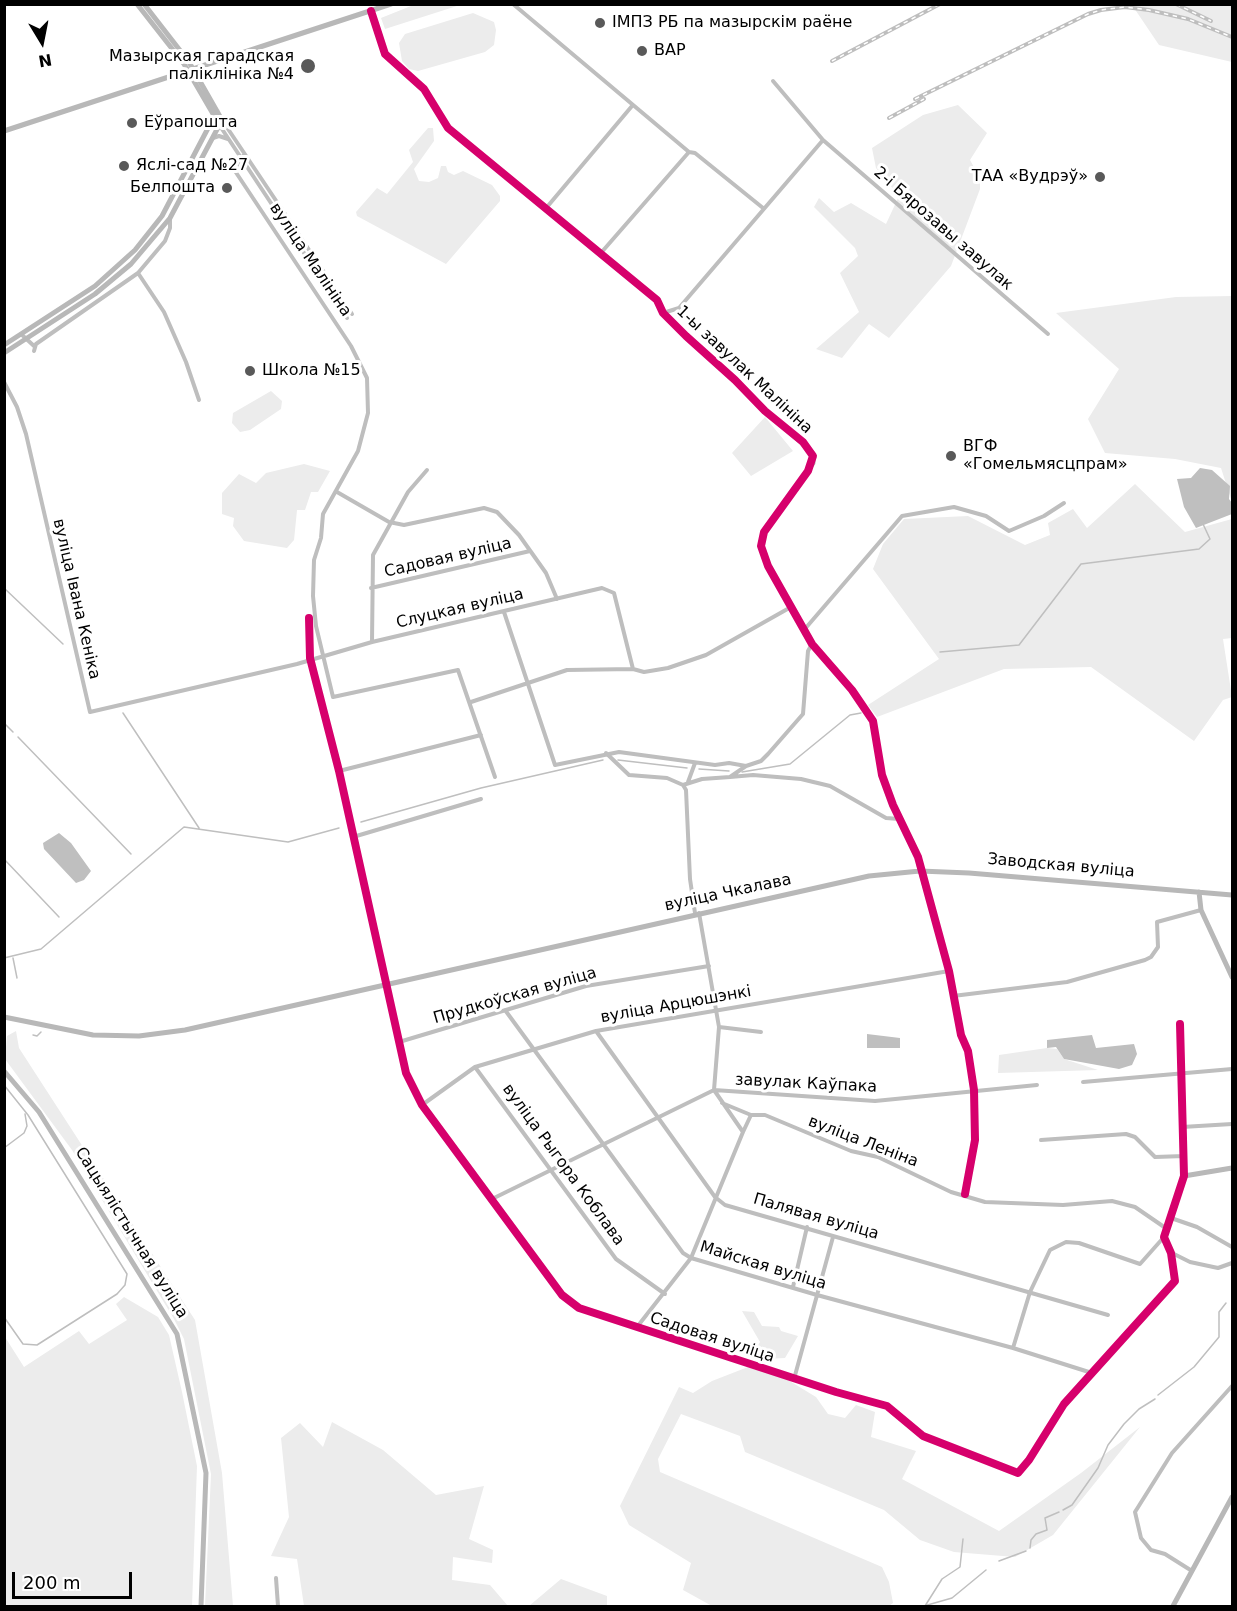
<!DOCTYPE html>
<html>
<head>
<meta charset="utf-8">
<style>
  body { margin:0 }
  #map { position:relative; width:1237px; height:1611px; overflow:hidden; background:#fff; font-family:"DejaVu Sans",sans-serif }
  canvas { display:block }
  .frame { position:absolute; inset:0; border:6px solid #000; pointer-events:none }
  .north { position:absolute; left:12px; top:12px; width:60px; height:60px; -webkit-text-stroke:4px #fff; paint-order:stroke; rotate:170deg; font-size:16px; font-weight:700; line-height:24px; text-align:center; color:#000 }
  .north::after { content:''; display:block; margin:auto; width:21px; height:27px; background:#000; clip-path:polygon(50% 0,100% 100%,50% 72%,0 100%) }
  .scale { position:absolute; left:12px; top:1572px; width:120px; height:27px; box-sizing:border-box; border:3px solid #000; border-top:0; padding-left:8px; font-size:18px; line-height:21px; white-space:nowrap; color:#000; -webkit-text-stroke:4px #fff; paint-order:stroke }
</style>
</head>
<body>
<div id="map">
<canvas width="1237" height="1611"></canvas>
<div class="frame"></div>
<div class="north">N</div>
<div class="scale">200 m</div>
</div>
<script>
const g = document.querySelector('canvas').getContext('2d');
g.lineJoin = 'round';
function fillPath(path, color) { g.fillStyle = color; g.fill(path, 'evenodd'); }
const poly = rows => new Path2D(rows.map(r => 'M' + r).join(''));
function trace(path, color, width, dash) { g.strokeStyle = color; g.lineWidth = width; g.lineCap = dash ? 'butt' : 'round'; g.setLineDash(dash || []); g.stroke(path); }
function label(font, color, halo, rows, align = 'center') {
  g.font = font + ' "DejaVu Sans",sans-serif'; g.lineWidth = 6; g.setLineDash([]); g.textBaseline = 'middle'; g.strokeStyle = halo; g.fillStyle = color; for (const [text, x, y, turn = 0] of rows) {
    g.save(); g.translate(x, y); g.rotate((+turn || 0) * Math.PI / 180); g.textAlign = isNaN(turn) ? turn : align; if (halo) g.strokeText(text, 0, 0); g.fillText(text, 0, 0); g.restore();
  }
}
fillPath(poly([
  [416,4,460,4,460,5,385,29,381,18],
  [1132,5,1232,5,1232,62,1159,45],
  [473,13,494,22,496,30,494,45,485,52,418,71,409,69,402,61,399,43,405,34],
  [958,105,987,133,970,160,980,178,980,189,951,266,889,338,869,324,842,358,816,349,859,312,840,273,858,256,855,248,814,207,819,198,834,212,851,203,886,224,899,196,876,168,872,148,923,115],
  [428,128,433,128,434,141,414,169,419,181,429,182,438,178,441,166,446,166,448,172,454,175,463,171,492,185,500,196,500,201,446,264,357,216,356,212,377,188,387,194,413,162,409,150],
  [1232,296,1232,502,1221,468,1175,459,1105,453,1088,419,1119,369,1056,313,1176,297],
  [271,391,282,401,281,409,250,430,240,432,232,423,233,413],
  [765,417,793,451,751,476,732,453],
  [304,464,330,471,318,492,311,492,305,510,297,510,294,540,287,548,244,541,233,526,234,518,222,514,222,493,239,474,256,483,266,473],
  [1135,484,1185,532,1232,519,1232,638,1223,639,1232,697,1223,700,1194,741,1091,667,1004,669,877,717,868,705,939,659,873,569,883,544,904,519,968,516,1025,545,1050,535,1048,523,1073,509,1087,528],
  [16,1031,19,1048,195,1320,222,1473,233,1606,205,1606,211,1474,184,1339,174,1319,72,1150,5,1059,7,1036],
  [1047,1048,1057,1049,1064,1059,1098,1070,998,1073,999,1055],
  [124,1297,158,1317,169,1335,182,1392,197,1466,192,1606,5,1606,5,1337,24,1367,79,1331,89,1344,127,1320,116,1304],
  [742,1311,754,1312,762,1326,779,1327,781,1331,798,1336,785,1358,766,1359,757,1347,760,1342],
  [748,1367,783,1377,816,1397,828,1414,845,1418,856,1405,875,1412,871,1437,916,1451,902,1479,999,1531,1081,1473,1140,1427,1053,1535,1015,1557,954,1552,920,1540,884,1510,745,1452,740,1436,681,1414,658,1459,660,1472,882,1567,889,1582,893,1603,889,1606,712,1606,683,1590,691,1563,629,1525,620,1506,679,1387,693,1393,712,1381],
  [332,1422,383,1450,436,1495,484,1486,469,1539,493,1550,492,1563,453,1557,452,1580,490,1585,508,1606,304,1606,297,1559,271,1556,289,1517,281,1438,300,1423,323,1447],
  [561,1579,607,1596,607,1605,610,1606,529,1606]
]), '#ececec');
fillPath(poly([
  [1200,468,1212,470,1230,486,1229,499,1232,503,1232,514,1196,528,1184,507,1177,479,1191,478],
  [59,833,71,843,91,871,84,880,76,883,44,849,43,843],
  [867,1034,900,1038,900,1048,867,1048],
  [1092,1035,1096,1048,1134,1044,1137,1054,1132,1065,1119,1069,1064,1059,1056,1047,1047,1048,1047,1040]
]), '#bfbfbf');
trace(poly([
  [4,588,63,644],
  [940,652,1019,645,1081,564,1199,549,1210,539,1203,524],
  [123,713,199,828],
  [4,723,13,732],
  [18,737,131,854],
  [618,760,687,768],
  [699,769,729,771],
  [742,772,790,764,850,715,861,713],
  [361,822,481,788,603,760],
  [4,859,59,917],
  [4,958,41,949,184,827,288,842,339,828],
  [13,958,17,978],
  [33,1035,37,1036,41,1032],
  [1158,1395,1194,1367,1219,1337,1219,1312,1226,1303],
  [1063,1510,1072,1505,1098,1468,1108,1445,1124,1424,1139,1409,1155,1399],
  [1030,1548,1031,1540,1036,1534,1047,1530,1045,1518,1059,1512],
  [999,1561,1026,1551],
  [924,1606,952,1598,986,1570],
  [925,1606,942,1579,960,1567,963,1539]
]), '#bfbfbf', 1.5);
trace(poly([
  [513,4,689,152],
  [222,120,352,314],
  [220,126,347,318],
  [213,138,219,136,228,139],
  [823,140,1048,334],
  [244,155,238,162,235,171,351,346,367,378,368,413,358,451,323,514,321,538,314,560,313,596,316,626,333,697,458,670,495,777],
  [547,207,632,106],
  [170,219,170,228,165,241,138,273,164,312,186,362,199,400],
  [600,254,689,152,695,153,763,208],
  [663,313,679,308,823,140,773,81],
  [21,334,34,346],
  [34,351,36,344,138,273],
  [4,382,17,407,26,434,90,712,297,664,372,642,602,588,614,593,633,669],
  [337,492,389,522,404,525,484,508,497,512,519,535,546,573,557,599],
  [371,588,530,551],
  [504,612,555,765,619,752,715,765,729,763,746,766],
  [309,618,310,658,339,771,406,1073,422,1105,562,1295,579,1308,836,1392,887,1406,923,1436,1018,1473,1029,1460,1064,1404,1175,1281,1171,1253,1164,1237,1167,1229,1135,1207,1112,1201,1063,1205,985,1202,951,1192,878,1157,851,1151,765,1115,751,1115,722,1103],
  [804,630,902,516,954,507,986,516,1009,531,1044,516,1064,503],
  [372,642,373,555,408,492,427,470],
  [471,702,567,670,633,669,644,672,668,668,706,655,791,607],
  [606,753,629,775,667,778,683,785,686,790,690,879,695,913],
  [339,771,481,735],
  [730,777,753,775,801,779,830,786,886,818,899,819],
  [688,782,695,763],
  [683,785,702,779,730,777,746,766,761,761,768,754,803,714,808,651,812,644],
  [353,837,481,799],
  [920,871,949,971,961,1035,968,1051,974,1090,975,1140,965,1194],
  [699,913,719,1027,714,1090,875,1101,1037,1085],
  [953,996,1067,982,1145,960,1151,957,1158,947,1157,922,1201,910],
  [505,1010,683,1253,691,1258,817,1295,1013,1348,1092,1373],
  [1180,1024,1184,1176],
  [719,1027,761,1032],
  [596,1031,715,1197,725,1205,1108,1315],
  [399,1042,586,986,709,966],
  [475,1067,616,1259,665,1294],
  [1083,1082,1232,1069],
  [422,1105,475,1067,596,1031,949,971],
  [1182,1127,1232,1124],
  [743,1132,751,1115],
  [1041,1140,1126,1134,1135,1137,1155,1157,1184,1156],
  [492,1199,714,1090,743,1132,691,1258,637,1327],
  [1171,1218,1197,1227,1232,1247],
  [1172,1253,1190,1262,1218,1268,1232,1263],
  [793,1287,807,1227],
  [1013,1348,1030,1292,1050,1250,1066,1242,1079,1243,1140,1264,1164,1237],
  [794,1379,833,1237],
  [1192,1571,1165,1554,1151,1550,1141,1538,1135,1512,1172,1453,1232,1386],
  [276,1578,278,1606]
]), '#bebebe', 4);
trace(poly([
  [137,4,184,64,216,119],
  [371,11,385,54,424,89,448,128,657,300,663,313,686,336,735,380,765,411,809,449,813,456,813,463,764,532,761,546,768,566,812,644,852,690,873,721,882,775,893,805,918,857,920,871],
  [4,131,391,4],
  [4,345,95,286,135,250,162,216,217,111],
  [4,353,95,294,131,264,170,218,222,120,189,62,144,4],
  [1199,892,1201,910,1232,977],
  [4,1017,93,1035,139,1036,185,1030,869,876,920,871,969,873,1232,895],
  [4,1071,39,1112,177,1334,206,1473,201,1606],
  [1167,1229,1184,1176,1232,1168],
  [1173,1606,1232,1497]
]), '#b8b8b8', 5);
trace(poly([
  [4,1085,28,1115,127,1274,125,1285,117,1294,37,1345,23,1344,4,1317],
  [4,1148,24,1133,27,1126,25,1114]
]), '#bebebe', 1.5);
const rail = poly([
  [1176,4,1211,21],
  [832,61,940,4],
  [915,99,1088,14,1101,10,1125,7,1149,10,1188,19,1232,37],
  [889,118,924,99]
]);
trace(rail, '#bebebe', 4);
trace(rail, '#fff', 1.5, [4.5]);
trace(poly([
  [371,11,385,54,424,89,448,128,657,300,663,313,686,336,735,380,765,411,803,442,813,456,808,471,764,532,761,546,768,566,812,644,852,690,873,721,882,775,893,805,918,857,949,971,961,1035,968,1051,974,1090,975,1140,965,1194],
  [309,618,310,658,339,771,406,1073,422,1105,562,1295,579,1308,836,1392,887,1406,923,1436,1018,1473,1029,1460,1064,1404,1175,1281,1171,1253,1164,1237,1184,1176,1180,1024]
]), '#d6006c', 8);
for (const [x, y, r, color] of [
  [600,23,6,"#595959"],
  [642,51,6,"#595959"],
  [308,66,8,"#595959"],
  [132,123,6,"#595959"],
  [124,166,6,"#595959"],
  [1100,177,6,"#595959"],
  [227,188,6,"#595959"],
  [250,371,6,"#595959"],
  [951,456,6,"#595959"]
]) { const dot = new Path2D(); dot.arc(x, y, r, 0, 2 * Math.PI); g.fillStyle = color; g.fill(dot); trace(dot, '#fff', 2); }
label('16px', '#000', '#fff', [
  ["ІМПЗ РБ па мазырскім раёне",612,23],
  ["ВАР",654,51],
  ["Мазырская гарадская",294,57,"right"],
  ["паліклініка №4",294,75,"right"],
  ["Еўрапошта",144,123],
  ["Яслі-сад №27",136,166],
  ["ТАА «Вудрэў»",1088,177,"right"],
  ["Белпошта",215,188,"right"],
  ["Школа №15",262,371],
  ["ВГФ",963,447],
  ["«Гомельмясцпрам»",963,465]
], 'left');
label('16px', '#000', '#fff', [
  ["2-і Бярозавы завулак",943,229,41],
  ["вуліца Малініна",310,260,56],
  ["1-ы завулак Малініна",744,370,43],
  ["Садовая вуліца",448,558,-13],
  ["вуліца Івана Кеніка",76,599,77],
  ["Слуцкая вуліца",460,609,-13],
  ["Заводская вуліца",1061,866,5],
  ["вуліца Чкалава",728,893,-12],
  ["Прудкоўская вуліца",515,996,-16],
  ["вуліца Арцюшэнкі",676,1005,-10],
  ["завулак Каўпака",806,1084,3],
  ["вуліца Леніна",863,1142,21],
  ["вуліца Рыгора Коблава",563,1165,54],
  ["Палявая вуліца",816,1217,16],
  ["Сацыялістычная вуліца",131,1233,58],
  ["Майская вуліца",763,1266,17],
  ["Садовая вуліца",712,1338,18]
]);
</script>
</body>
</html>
